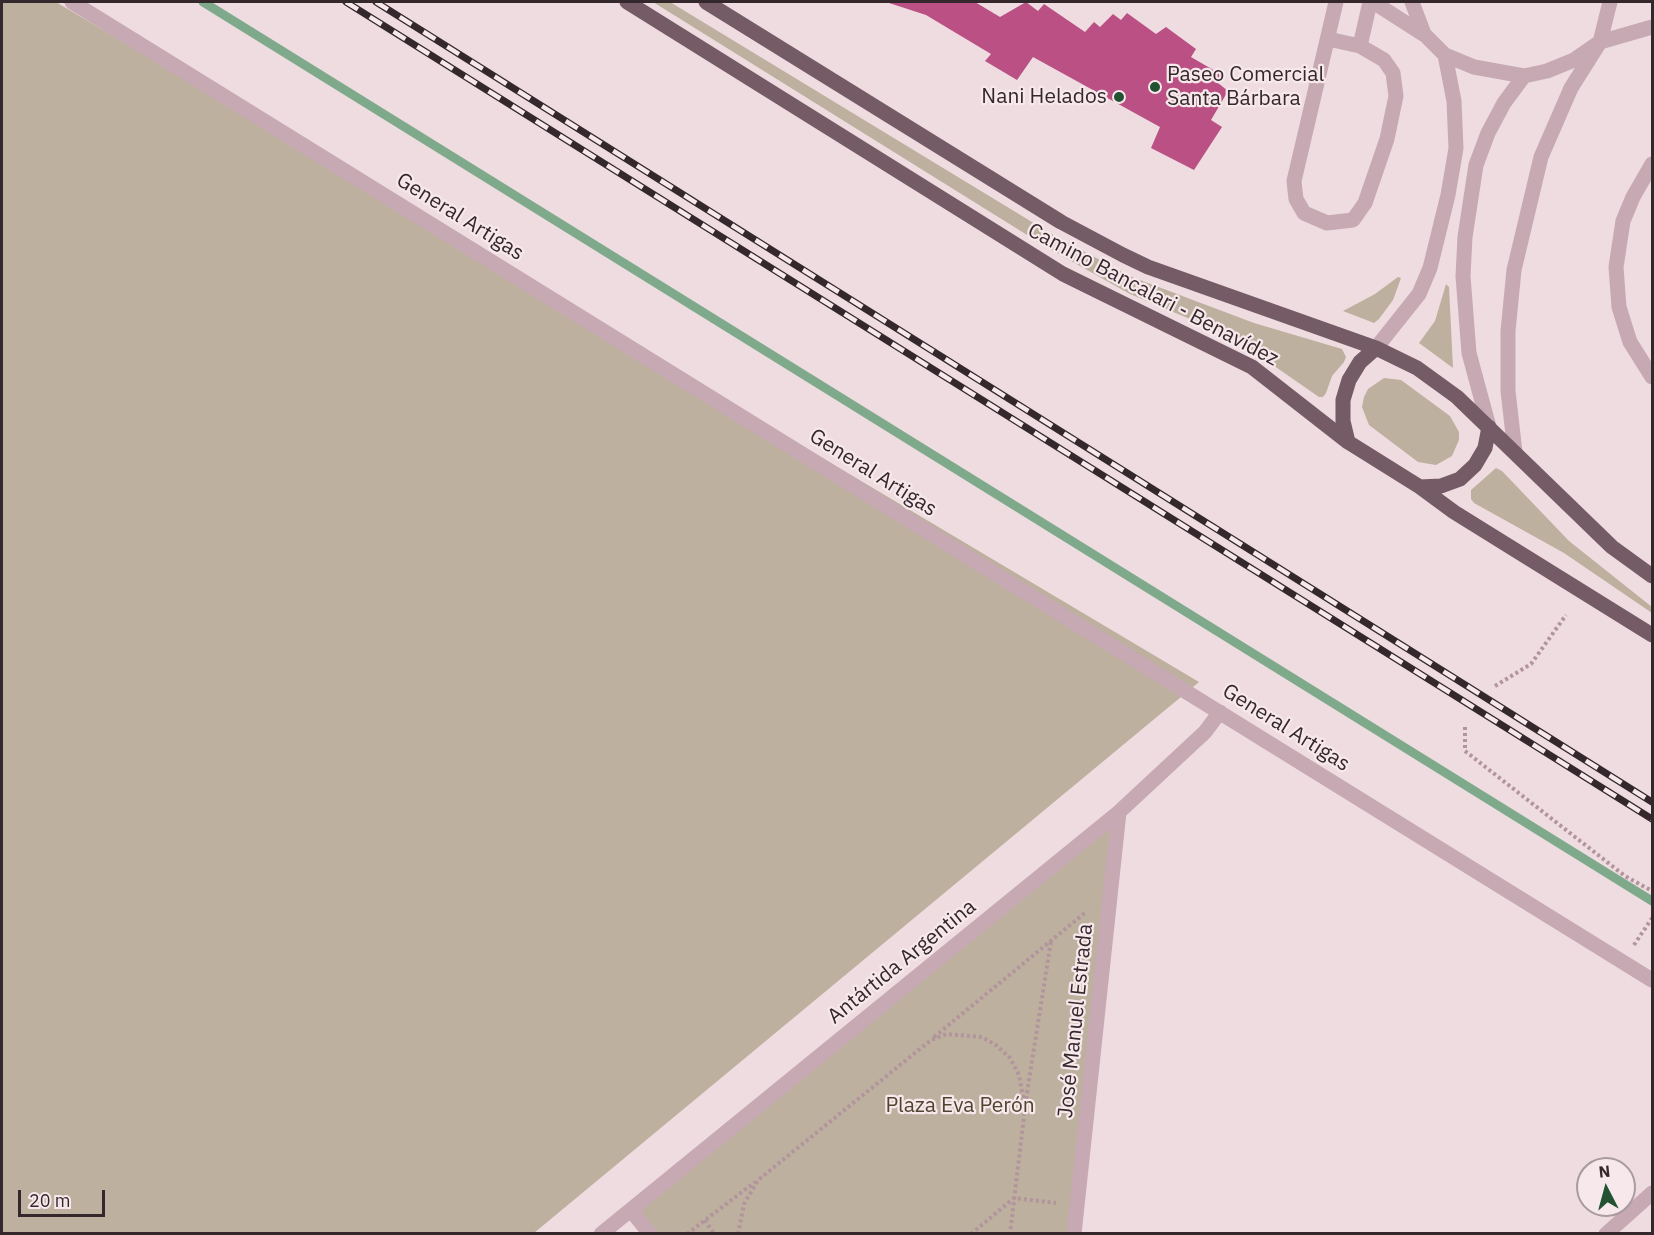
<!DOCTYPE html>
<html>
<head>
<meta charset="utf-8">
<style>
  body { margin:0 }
  #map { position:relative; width:1654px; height:1235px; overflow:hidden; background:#efdce0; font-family:"IBM Plex Sans",sans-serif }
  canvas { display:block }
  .frame { position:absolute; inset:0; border:3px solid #34282d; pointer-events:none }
  .north { position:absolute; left:1576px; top:1157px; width:60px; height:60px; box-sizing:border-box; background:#f7e8eb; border:2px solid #a99b9f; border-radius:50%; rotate:354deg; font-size:16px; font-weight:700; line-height:24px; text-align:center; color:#34282d }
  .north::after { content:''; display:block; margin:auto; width:21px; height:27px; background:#225232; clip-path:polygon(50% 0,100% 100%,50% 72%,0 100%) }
  .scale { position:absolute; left:18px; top:1190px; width:87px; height:27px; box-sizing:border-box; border:3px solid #34282d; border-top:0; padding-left:8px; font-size:18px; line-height:21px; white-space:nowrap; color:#34282d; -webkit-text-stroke:4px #f7e8eb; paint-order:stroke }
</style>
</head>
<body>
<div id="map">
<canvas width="1654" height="1235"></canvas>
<div class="frame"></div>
<div class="north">N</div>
<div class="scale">20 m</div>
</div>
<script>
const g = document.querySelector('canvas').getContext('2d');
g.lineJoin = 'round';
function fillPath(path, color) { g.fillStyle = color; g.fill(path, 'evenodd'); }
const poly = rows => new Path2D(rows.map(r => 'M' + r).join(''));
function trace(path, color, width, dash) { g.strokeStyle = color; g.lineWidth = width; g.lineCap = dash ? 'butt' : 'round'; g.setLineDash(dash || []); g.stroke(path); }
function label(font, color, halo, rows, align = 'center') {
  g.font = font + ' "IBM Plex Sans",sans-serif'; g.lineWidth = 4.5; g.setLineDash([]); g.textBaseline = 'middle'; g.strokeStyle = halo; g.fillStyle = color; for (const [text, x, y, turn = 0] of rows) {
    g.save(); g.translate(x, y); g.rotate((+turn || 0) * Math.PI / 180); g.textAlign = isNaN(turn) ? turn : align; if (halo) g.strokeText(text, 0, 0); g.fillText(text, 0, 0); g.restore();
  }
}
fillPath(poly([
  [2,2,56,2,1199,682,534,1233,2,1233],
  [653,2,670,2,1055,236,1132,277,1254,323,1342,349,1346,357,1344,362,1332,376,1326,393,1323,397,1319,397,1231,336,1130,294,1048,248],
  [1398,277,1401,278,1393,300,1379,319,1374,323,1343,311,1375,294],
  [1446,284,1449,287,1453,368,1419,343,1435,321],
  [1384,378,1401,380,1450,416,1459,432,1459,440,1452,456,1436,465,1418,462,1369,425,1362,407,1364,397,1368,389],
  [1496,468,1502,471,1569,541,1652,607,1652,613,1564,553,1474,503,1471,499,1471,490],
  [1119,812,1074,1233,650,1233,631,1210]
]), '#bdb09e');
trace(poly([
  [203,2,1652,901]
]), '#7eaa8b', 9);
fillPath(poly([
  [886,2,975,2,1000,17,1026,2,1038,11,1044,4,1085,32,1094,22,1100,27,1113,14,1121,20,1127,13,1156,34,1166,27,1196,49,1191,57,1222,75,1218,83,1228,91,1211,120,1222,127,1194,170,1151,148,1160,127,1033,57,1017,80,985,61,991,54,926,15]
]), '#ba5084');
trace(poly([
  [1495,686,1531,664,1566,615],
  [1465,727,1465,751,1625,876,1652,891],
  [1634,945,1652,918],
  [934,1037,1086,912],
  [1026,1099,1051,941],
  [705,1220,714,1234],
  [687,1234,755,1182],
  [738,1234,744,1204,758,1180,931,1040,947,1034,982,1037,996,1045,1010,1058,1019,1075,1025,1108,1010,1234],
  [971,1234,1014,1198,1056,1203]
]), '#b2949d', 4, [3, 3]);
trace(poly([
  [72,2,1652,980],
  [1373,2,1423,34],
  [1412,2,1424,34,1445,55,1474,67,1524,76,1547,71,1574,60,1600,42,1610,2],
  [1328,39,1360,46,1384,60,1393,73,1396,96,1387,139,1365,203,1353,220,1327,223,1304,213,1296,199,1294,181,1336,2],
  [1360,46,1370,2],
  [1652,164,1633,197,1623,221,1616,267,1619,307,1630,342,1652,377],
  [1376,348,1419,294,1430,268,1448,195,1456,148,1454,101,1445,55],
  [1489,427,1469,353,1463,276,1465,237,1476,165,1488,133,1504,103,1524,76],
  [1515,452,1508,391,1508,331,1514,270,1541,157,1571,88,1600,42,1652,27],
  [631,1210,650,1234],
  [601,1234,1119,812,1205,732,1220,712],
  [1074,1234,1119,812],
  [1606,1234,1652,1193]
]), '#c6a9b2', 15);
trace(poly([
  [627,2,1063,274,1252,367,1348,442,1420,487,1454,512,1652,635],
  [706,2,1061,222,1123,255,1148,267,1376,348,1417,368,1457,397,1612,547,1652,576],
  [1348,442,1343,421,1343,400,1349,380,1360,362,1376,348],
  [1420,487,1441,486,1460,479,1475,465,1485,448,1489,427]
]), '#755b65', 15);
const rail = poly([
  [346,2,1652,819],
  [376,2,1652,802]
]);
trace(rail, '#34282d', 7);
trace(rail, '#f7e8eb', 4.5, [14]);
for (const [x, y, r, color] of [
  [1155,87,6,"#225232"],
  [1119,97,6,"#225232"]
]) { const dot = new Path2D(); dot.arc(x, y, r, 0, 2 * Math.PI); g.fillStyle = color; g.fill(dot); trace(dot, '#f7e8eb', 2); }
label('21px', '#34282d', '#f7e8eb', [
  ["Paseo Comercial",1167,75],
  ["Santa Bárbara",1167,99],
  ["Nani Helados",1107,97,"right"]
], 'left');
label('21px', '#34282d', '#f7e8eb', [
  ["General Artigas",460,217,32],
  ["Camino Bancalari - Benavídez",1153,295,28],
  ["General Artigas",873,473,32],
  ["General Artigas",1286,728,32],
  ["Antártida Argentina",902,962,-39],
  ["José Manuel Estrada",1076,1021,-84]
]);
label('21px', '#50442f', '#f7e8eb', [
  ["Plaza Eva Perón",960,1106]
]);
</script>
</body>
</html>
